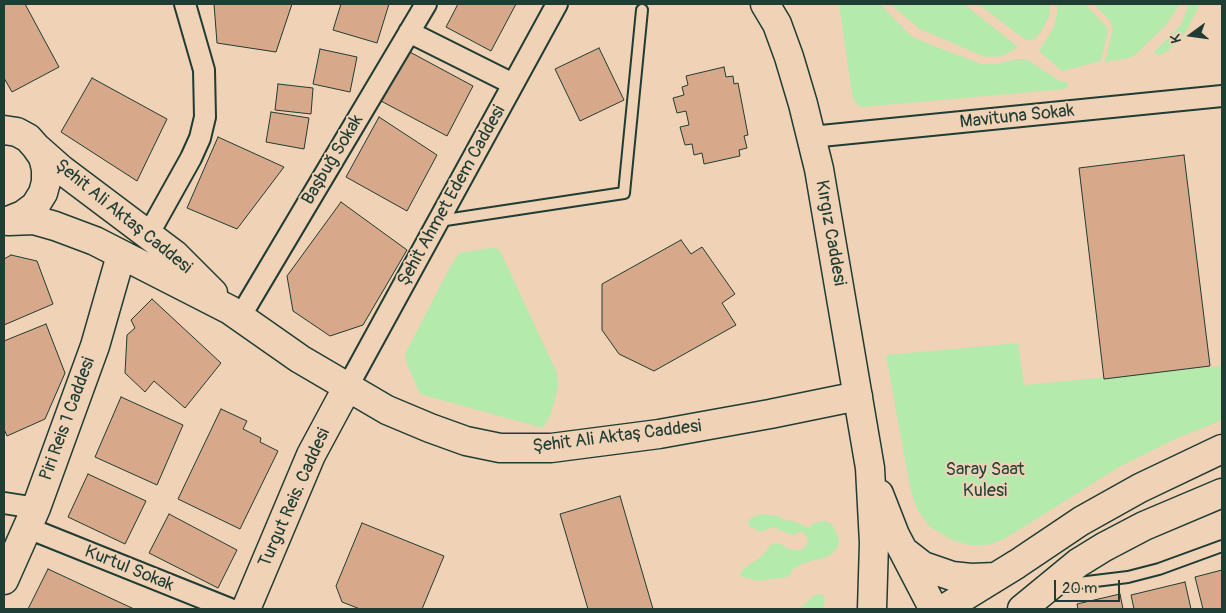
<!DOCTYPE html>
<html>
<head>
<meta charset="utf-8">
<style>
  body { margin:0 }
  #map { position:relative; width:1226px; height:613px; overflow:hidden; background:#f0d2b6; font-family:Pangolin,sans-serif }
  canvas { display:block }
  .frame { position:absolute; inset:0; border:5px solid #1f3d34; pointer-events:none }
  .north { position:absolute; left:1166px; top:10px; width:50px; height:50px; -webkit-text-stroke:4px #f0d2b6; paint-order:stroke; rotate:256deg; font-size:14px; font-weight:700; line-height:20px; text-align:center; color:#1f3d34 }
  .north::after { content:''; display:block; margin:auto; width:18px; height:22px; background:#1f3d34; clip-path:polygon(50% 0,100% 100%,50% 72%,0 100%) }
  .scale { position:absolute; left:1054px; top:580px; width:66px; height:22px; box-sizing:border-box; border:2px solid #1f3d34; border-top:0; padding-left:6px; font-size:15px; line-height:18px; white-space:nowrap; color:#1f3d34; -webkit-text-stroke:4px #f0d2b6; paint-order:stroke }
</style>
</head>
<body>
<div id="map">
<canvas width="1226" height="613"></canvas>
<div class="frame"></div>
<div class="north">K</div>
<div class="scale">20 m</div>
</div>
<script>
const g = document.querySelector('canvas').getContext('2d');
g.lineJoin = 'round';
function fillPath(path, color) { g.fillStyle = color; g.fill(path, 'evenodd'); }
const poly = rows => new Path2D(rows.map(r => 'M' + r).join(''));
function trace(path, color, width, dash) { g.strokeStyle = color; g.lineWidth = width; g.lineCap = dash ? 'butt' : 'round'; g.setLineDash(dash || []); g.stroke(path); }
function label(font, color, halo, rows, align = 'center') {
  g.font = font + ' Pangolin,sans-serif'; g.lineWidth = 4; g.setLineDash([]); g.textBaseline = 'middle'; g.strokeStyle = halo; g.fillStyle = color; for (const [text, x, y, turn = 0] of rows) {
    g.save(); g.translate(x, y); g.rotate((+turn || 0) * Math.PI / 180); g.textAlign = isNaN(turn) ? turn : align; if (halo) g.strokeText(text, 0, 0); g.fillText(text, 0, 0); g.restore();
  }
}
fillPath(poly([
  [839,4,880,4,905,30,913,37,929,44,981,64,997,64,1017,59,1026,59,1060,81,1067,82,1068,87,1065,89,861,107,855,102,852,94],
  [890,4,964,4,1018,47,1003,56,990,57,983,56,920,29],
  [978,4,1049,4,1050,9,1049,16,1043,28,1036,38,1031,40,1026,40],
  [1057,4,1085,4,1105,25,1108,31,1101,61,1062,71,1039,51,1054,27,1057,13],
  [1094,4,1180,4,1166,25,1134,56,1124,59,1105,62,1113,29,1110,21],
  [1189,4,1200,4,1186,32,1168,51,1160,55,1155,54,1154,52,1181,25],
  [489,248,496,248,500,251,557,373,558,387,551,414,543,428,423,395,420,394,407,364,405,354,451,265,459,253],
  [1018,343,1024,385,1222,366,1222,420,1175,439,1119,467,1006,538,988,545,969,545,952,540,929,526,917,509,910,487,886,355],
  [760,514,778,516,786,521,790,520,801,524,808,528,814,523,825,521,830,523,834,528,839,539,838,546,836,550,827,557,804,563,793,569,789,576,782,578,758,581,740,576,743,569,762,556,771,544,776,543,781,544,790,550,802,550,807,544,808,537,802,532,798,532,795,535,787,533,773,527,761,532,749,526,748,522,751,518],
  [818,594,823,595,825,600,823,609,797,609,803,606,813,596]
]), '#b4eaac');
const building = poly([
  [4,4,25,4,59,67,12,92,4,78,4,4],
  [214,4,292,4,276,52,217,43,214,4],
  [341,4,389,4,377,43,333,30,341,4],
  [458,4,516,4,491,51,446,27,458,4],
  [599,48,624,100,580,121,555,69,599,48],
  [320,49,357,57,350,92,313,84,320,49],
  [408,51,473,86,447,136,381,101,408,51],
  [724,67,726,77,733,76,734,84,738,83,748,135,744,136,747,148,739,150,740,156,704,164,702,153,694,155,692,144,685,145,680,127,689,125,686,111,677,113,673,98,684,95,682,87,688,85,686,76,724,67],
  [92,78,167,119,137,181,61,132,92,78],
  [278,84,313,88,311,114,275,110,278,84],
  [271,112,309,118,304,149,266,142,271,112],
  [379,117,437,155,407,211,346,177,379,117],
  [218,137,284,167,237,229,187,208,218,137],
  [1184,155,1210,366,1104,379,1079,168,1184,155],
  [341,202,407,250,363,325,330,336,293,311,287,276,341,202],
  [681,240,691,254,702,247,735,294,722,303,736,325,654,371,619,354,602,330,602,284,681,240],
  [11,255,37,261,53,304,4,325,4,259,11,255],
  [152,299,221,363,185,408,154,381,145,392,125,373,127,335,135,328,131,320,152,299],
  [46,324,65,373,45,419,7,436,4,429,4,341,46,324],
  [121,397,183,425,157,485,95,457,121,397],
  [221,409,247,421,243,429,261,438,260,442,278,451,240,529,178,499,221,409],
  [88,474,146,501,125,544,68,517,88,474],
  [620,496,653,609,588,609,560,514,620,496],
  [169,514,237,550,218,588,149,553,169,514],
  [362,523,444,556,422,609,360,609,342,602,336,586,362,523],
  [48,569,134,609,28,609,48,569],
  [1222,570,1222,609,1203,609,1195,577,1222,570],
  [1185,582,1191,609,1134,609,1131,595,1185,582],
  [1120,594,1123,609,1078,609,1077,604,1120,594]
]);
fillPath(building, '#d7a889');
trace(building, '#1f3d34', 1);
const lane = poly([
  [439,221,624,193,642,10],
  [1062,585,1128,577,1159,569,1222,546]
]);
const street = poly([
  [409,32,513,84],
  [811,137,1222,96],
  [148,235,191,158,200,138,205,117,204,70,185,4],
  [240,317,426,4],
  [347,388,557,4],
  [4,503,36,508],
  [28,528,230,609]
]);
const secondary = poly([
  [765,4,777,24,789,57,803,104,819,169,870,468,874,543,872,609],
  [4,130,17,132,28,138,36,147,43,157,46,169,46,182,43,193,35,206,23,215,8,221],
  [36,147,62,170,175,255,213,293],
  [9,221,34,220,55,226,95,241,230,310,300,359,387,410,430,428,466,441,500,448,551,448,659,434,770,414,858,396],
  [879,494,895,535,932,606],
  [905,552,923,566,952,576,971,578,996,577],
  [4,580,36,508,95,346,121,255],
  [246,609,311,455,347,388],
  [944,609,1017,564,1081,521,1140,488,1222,449],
  [1022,609,1078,563,1104,547,1144,526,1222,493]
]);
trace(lane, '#1f3d34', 14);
trace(street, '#1f3d34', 24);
trace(secondary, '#1f3d34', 31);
trace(lane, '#f0d2b6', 10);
trace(street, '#f0d2b6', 20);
trace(secondary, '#f0d2b6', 28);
label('18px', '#1f3d34', '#f0d2b6', [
  ["Mavituna Sokak",1017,117,-6],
  ["Başbuğ Sokak",333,160,-59],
  ["Şehit Ahmet Edem Caddesi",452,196,-61],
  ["Şehit Ali Aktaş Caddesi",123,217,39],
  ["Kırgız Caddesi",830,233,80],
  ["Piri Reis 1 Caddesi",68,419,-70],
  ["Şehit Ali Aktaş Caddesi",617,437,-7],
  ["Turgut Reis. Caddesi",295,498,-66],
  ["Kurtul Sokak",129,569,22]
]);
label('18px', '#26463a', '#f0d2b6', [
  ["Saray Saat",985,470],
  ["Kulesi",985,491]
]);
</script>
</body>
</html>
